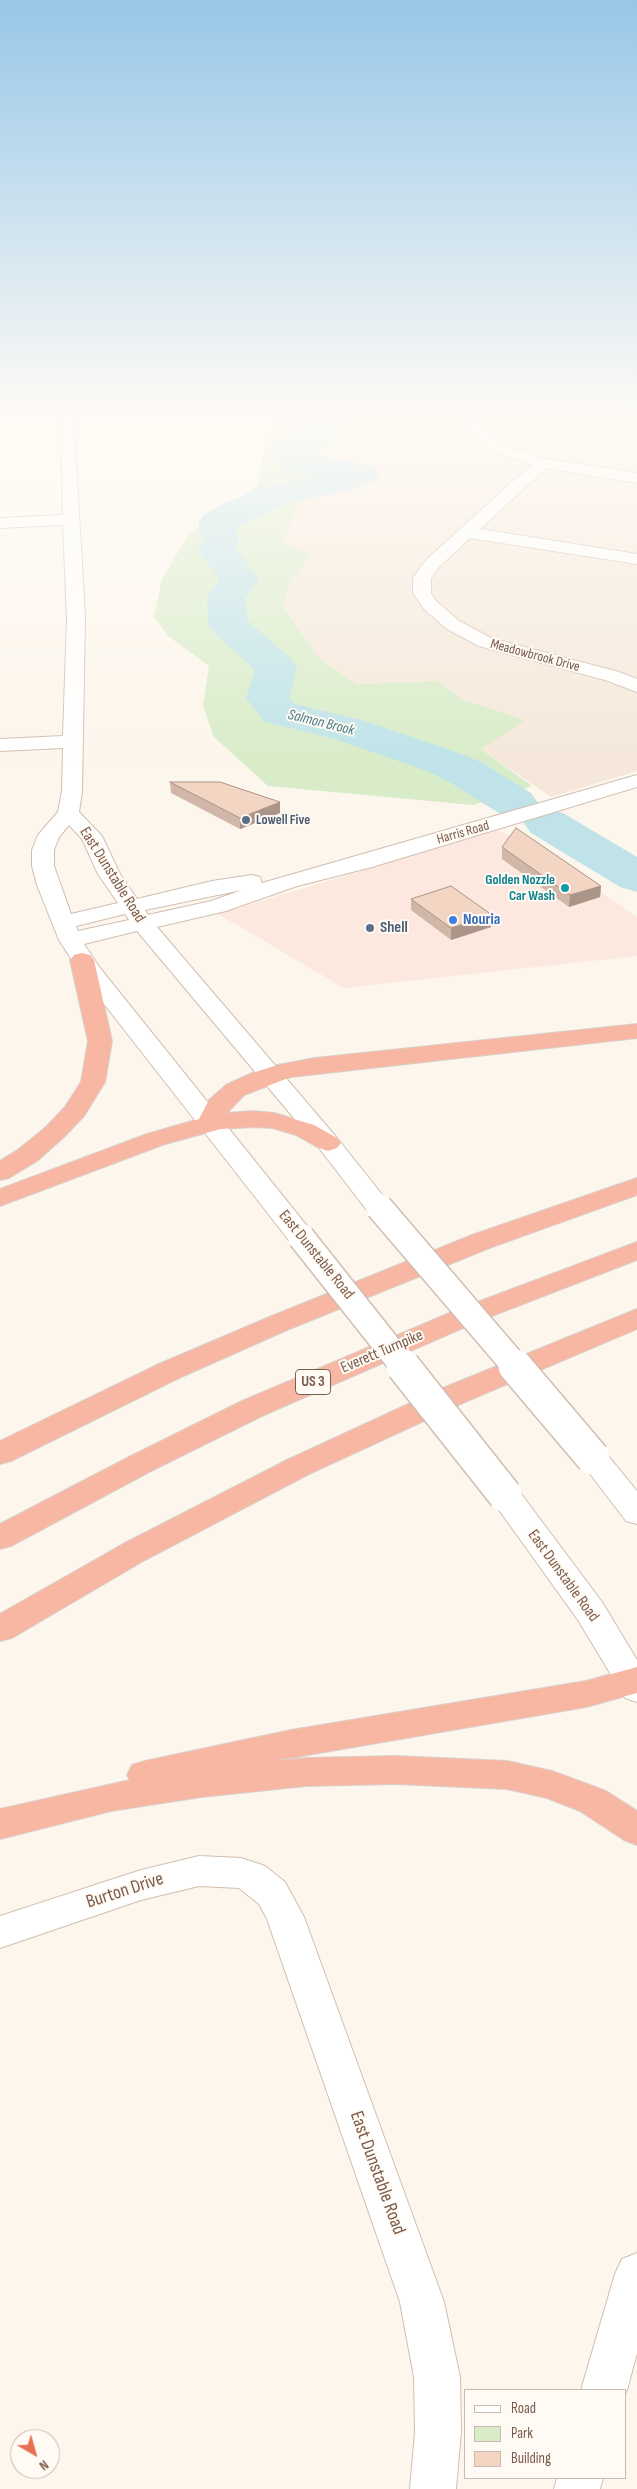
<!DOCTYPE html>
<html>
<head>
<meta charset="utf-8">
<style>
  body { margin:0 }
  #map { position:relative; width:637px; height:2489px; overflow:hidden; background:#fdf6ec; font-family:"Sofia Sans Condensed",sans-serif }
  canvas { display:block }
  .legend { position:absolute; left:464px; top:2389px; width:162px; height:90px; box-sizing:border-box; background:#fffaf3; border:1px solid #cabbb1; margin:0; padding:6px 9px; list-style:none; font-size:15px; color:#7a5c4d }
  .legend li { display:flex; align-items:center; gap:10px; height:25px }
  .legend b { width:25px; border:1px solid #cabbb1 }
  .north { position:absolute; left:10px; top:2429px; width:50px; height:50px; box-sizing:border-box; background:#fffaf3; border:1px solid #cabbb1; border-radius:50%; rotate:142deg; font-size:14px; font-weight:700; line-height:20px; text-align:center; color:#7a5c4d }
  .north::after { content:''; display:block; margin:auto; width:18px; height:22px; background:#e76f51; clip-path:polygon(50% 0,100% 100%,50% 72%,0 100%) }
</style>
</head>
<body>
<div id="map">
<canvas width="637" height="2489"></canvas>
<ul class="legend">
<li><b style="height:6px;background:#fff"></b>Road</li>
<li><b style="height:14px;background:#d8ecc9"></b>Park</li>
<li><b style="height:14px;background:#f3d5c3"></b>Building</li>
</ul>
<div class="north">N</div>
</div>
<script>
const g = document.querySelector('canvas').getContext('2d');
g.lineJoin = 'round';
function fillPath(path, color) { g.fillStyle = color; g.fill(path, 'evenodd'); }
const poly = rows => new Path2D(rows.map(r => 'M' + r).join(''));
function trace(path, color, width, dash) { g.strokeStyle = color; g.lineWidth = width; g.lineCap = dash ? 'butt' : 'round'; g.setLineDash(dash || []); g.stroke(path); }
function label(font, color, halo, rows, align = 'center') {
  g.font = font + ' "Sofia Sans Condensed",sans-serif'; g.lineWidth = 4; g.setLineDash([]); g.textBaseline = 'middle'; g.strokeStyle = halo; g.fillStyle = color; for (const [text, x, y, turn = 0] of rows) {
    g.save(); g.translate(x, y); g.rotate((+turn || 0) * Math.PI / 180); g.textAlign = isNaN(turn) ? turn : align; if (halo) g.strokeText(text, 0, 0); g.fillText(text, 0, 0); g.restore();
  }
}
fillPath(poly([
  [342,416,637,416,637,771,551,797,481,749,524,720,464,700,437,681,357,684,320,659,283,607,289,584,312,555,282,543,300,502,375,481,380,469,306,461,309,455,347,442,356,432,334,422]
]), '#f5e8da');
fillPath(poly([
  [498,830,574,873,637,917,637,956,344,988,218,914]
]), '#fde8e0');
fillPath(poly([
  [334,422,357,431,347,442,309,455,306,461,380,470,375,481,300,502,282,543,312,554,289,584,283,607,320,659,357,684,437,681,464,700,525,720,481,749,532,786,473,805,268,786,214,737,203,706,209,666,168,636,154,617,162,579,189,534,220,515,258,484,268,430]
]), '#d8ecc9');
fillPath(poly([
  [272,416,320,416,337,421,341,428,337,435,306,453,375,467,380,474,375,481,353,489,285,504,235,527,239,539,236,549,259,579,245,598,248,621,291,659,297,668,289,697,295,704,365,721,459,753,483,763,531,793,538,803,531,813,515,817,499,813,451,783,427,771,335,739,265,722,246,698,255,670,214,632,208,624,207,597,220,579,198,550,203,539,198,523,203,515,224,503,263,488,316,477,284,470,272,458,267,451,272,444,300,431,276,423,272,416],
  [547,809,563,813,637,857,637,892,620,887,531,833,524,823,531,813,547,809]
]), '#bfe3e8');
const minor = poly([
  [61,416,75,416,75,442,85,617,82,791,79,812,102,836,120,874,137,899,212,881,252,875,260,877,262,883,637,775,637,787,372,867,297,886,226,911,157,927,337,1138,392,1207,389,1213,379,1215,369,1213,319,1148,137,931,84,944,100,968,311,1231,315,1237,311,1243,301,1245,291,1243,83,977,59,940,37,885,32,866,32,850,38,835,58,812,62,791,63,748,0,751,0,739,63,736,67,617,63,525,0,528,0,518,63,515,61,416],
  [69,825,82,839,98,874,118,903,71,914,54,866,54,850,59,837,69,825],
  [242,890,211,901,148,915,145,910,242,890],
  [125,914,129,920,78,931,76,926,125,914],
  [466,416,480,416,478,422,486,433,515,449,546,459,637,473,637,483,546,468,480,529,637,554,637,564,470,538,438,568,431,578,431,593,436,601,459,621,491,638,619,672,637,679,637,692,605,680,479,646,447,629,424,609,413,593,413,578,426,560,532,464,505,455,476,439,464,422,466,416],
  [593,1448,604,1451,637,1491,637,1524,626,1521,578,1458,582,1451,593,1448],
  [505,1484,516,1487,602,1602,637,1660,637,1702,625,1698,578,1620,494,1503,489,1495,494,1487,505,1484],
  [199,1856,241,1858,265,1866,285,1882,304,1917,444,2302,460,2377,461,2432,456,2489,410,2489,415,2432,414,2377,400,2302,267,1919,259,1904,239,1888,199,1886,141,1900,0,1948,0,1916,141,1870,199,1856],
  [637,2253,637,2353,627,2390,626,2392,626,2390,581,2390,615,2274,622,2259,637,2253],
  [557,2478,603,2478,600,2489,554,2489,557,2478]
]);
const highway = poly([
  [82,953,90,955,94,960,112,1041,105,1082,84,1116,64,1137,37,1161,9,1178,0,1180,0,1161,19,1149,46,1127,65,1107,81,1082,88,1041,70,960,74,955,82,953],
  [637,1024,637,1038,291,1077,244,1095,227,1113,253,1111,274,1113,314,1125,337,1138,341,1143,337,1148,328,1151,319,1148,296,1135,272,1128,253,1127,221,1129,165,1144,0,1206,0,1189,147,1134,199,1119,209,1100,226,1085,252,1073,278,1065,315,1058,637,1024],
  [637,1178,637,1195,492,1247,287,1330,179,1378,11,1461,0,1464,0,1441,159,1364,267,1318,472,1235,637,1178],
  [637,1242,637,1260,479,1321,264,1415,151,1471,11,1546,0,1549,0,1524,129,1457,242,1401,459,1309,637,1242],
  [637,1309,637,1329,465,1402,309,1474,145,1560,12,1638,0,1641,0,1614,123,1544,287,1460,443,1388,637,1309],
  [637,1667,637,1693,586,1707,273,1761,306,1758,396,1756,507,1761,552,1771,606,1791,637,1811,637,1845,624,1840,580,1811,547,1798,507,1789,396,1784,306,1786,201,1797,111,1811,0,1839,0,1809,130,1780,127,1775,132,1765,145,1761,291,1730,586,1681,637,1667]
]);
trace(minor, '#d1beb0', 2);
trace(highway, '#dad1cd', 2);
fillPath(minor, '#fff');
fillPath(highway, '#f7b7a3');
const minorBridgeFar1 = poly([
  [379,1207,516,1367],
  [301,1237,404,1367]
]);
const minorBridge = poly([
  [403,1366,505,1495],
  [515,1366,593,1458]
]);
trace(minorBridgeFar1, '#d1beb0', 29, []);
trace(minorBridge, '#d1beb0', 36, []);
trace(minorBridgeFar1, '#fff', 26);
trace(minorBridge, '#fff', 33);
fillPath(poly([
  [170,782,280,813,240,829,171,793],
  [502,847,601,886,600,897,569,907,502,859],
  [411,899,492,915,491,927,451,940,411,910]
]), '#d1b7a8');
fillPath(poly([
  [280,802,280,813,240,829,240,818],
  [601,886,600,897,569,907,570,895],
  [492,915,491,927,451,940,451,928]
]), '#aa9588');
const building = poly([
  [170,782,220,782,280,802,240,818,170,782],
  [516,828,601,886,570,895,502,847,516,828],
  [451,886,492,915,451,928,411,899,451,886]
]);
fillPath(building, '#f3d5c3');
trace(building, '#aa9588', 1);
const sky = g.createLinearGradient(0, 0, 0, 764);
sky.addColorStop(0, '#97c7e8');
sky.addColorStop(0.54, '#fefbf6');
sky.addColorStop(1, '#fefbf600');
g.fillStyle = sky;
g.fillRect(0, 0, 637, 764);
for (const [x, y, r, color] of [
  [246,820,5,"#5c6f8a"],
  [565,888,5,"#0f9aa8"],
  [453,920,5,"#3f7fe0"],
  [370,928,5,"#5c6f8a"]
]) { const dot = new Path2D(); dot.arc(x, y, r, 0, 2 * Math.PI); g.fillStyle = color; g.fill(dot); trace(dot, '#fffaf3', 2); }
label('14px', '#7a5c4d', '#fffaf3', [
  ["Meadowbrook Drive",535,656,15],
  ["Harris Road",463,833,-16]
]);
label('bold 14px', '#4e5e75', '#fffaf3', [
  ["Lowell Five",256,820]
], 'left');
label('bold 14px', '#0d838f', '#fffaf3', [
  ["Golden Nozzle",555,880],
  ["Car Wash",555,896]
], 'right');
label('italic 15px', '#437c86', '#fffaf3', [
  ["Salmon Brook",321,723,14]
]);
for (const [x, y, w] of [
  [313,1382,35]
]) { const box = new Path2D(); box.roundRect(x - w / 2, y - 12.5, w, 25, 4); g.fillStyle = '#fffaf3'; g.fill(box); trace(box, '#7a5c4d', 1); }
label('bold 15px', '#7a5c4d', null, [
  ["US 3",313,1382]
]);
label('16px', '#7a5c4d', '#fffaf3', [
  ["East Dunstable Road",112,875,58],
  ["East Dunstable Road",316,1255,51],
  ["Everett Turnpike",382,1352,-23],
  ["East Dunstable Road",563,1576,54]
]);
label('bold 16px', '#366cbe', '#fffaf3', [
  ["Nouria",463,920]
], 'left');
label('bold 16px', '#4e5e75', '#fffaf3', [
  ["Shell",380,928]
], 'left');
label('19px', '#7a5c4d', '#fffaf3', [
  ["Burton Drive",125,1891,-18],
  ["East Dunstable Road",377,2173,70]
]);
</script>
</body>
</html>
